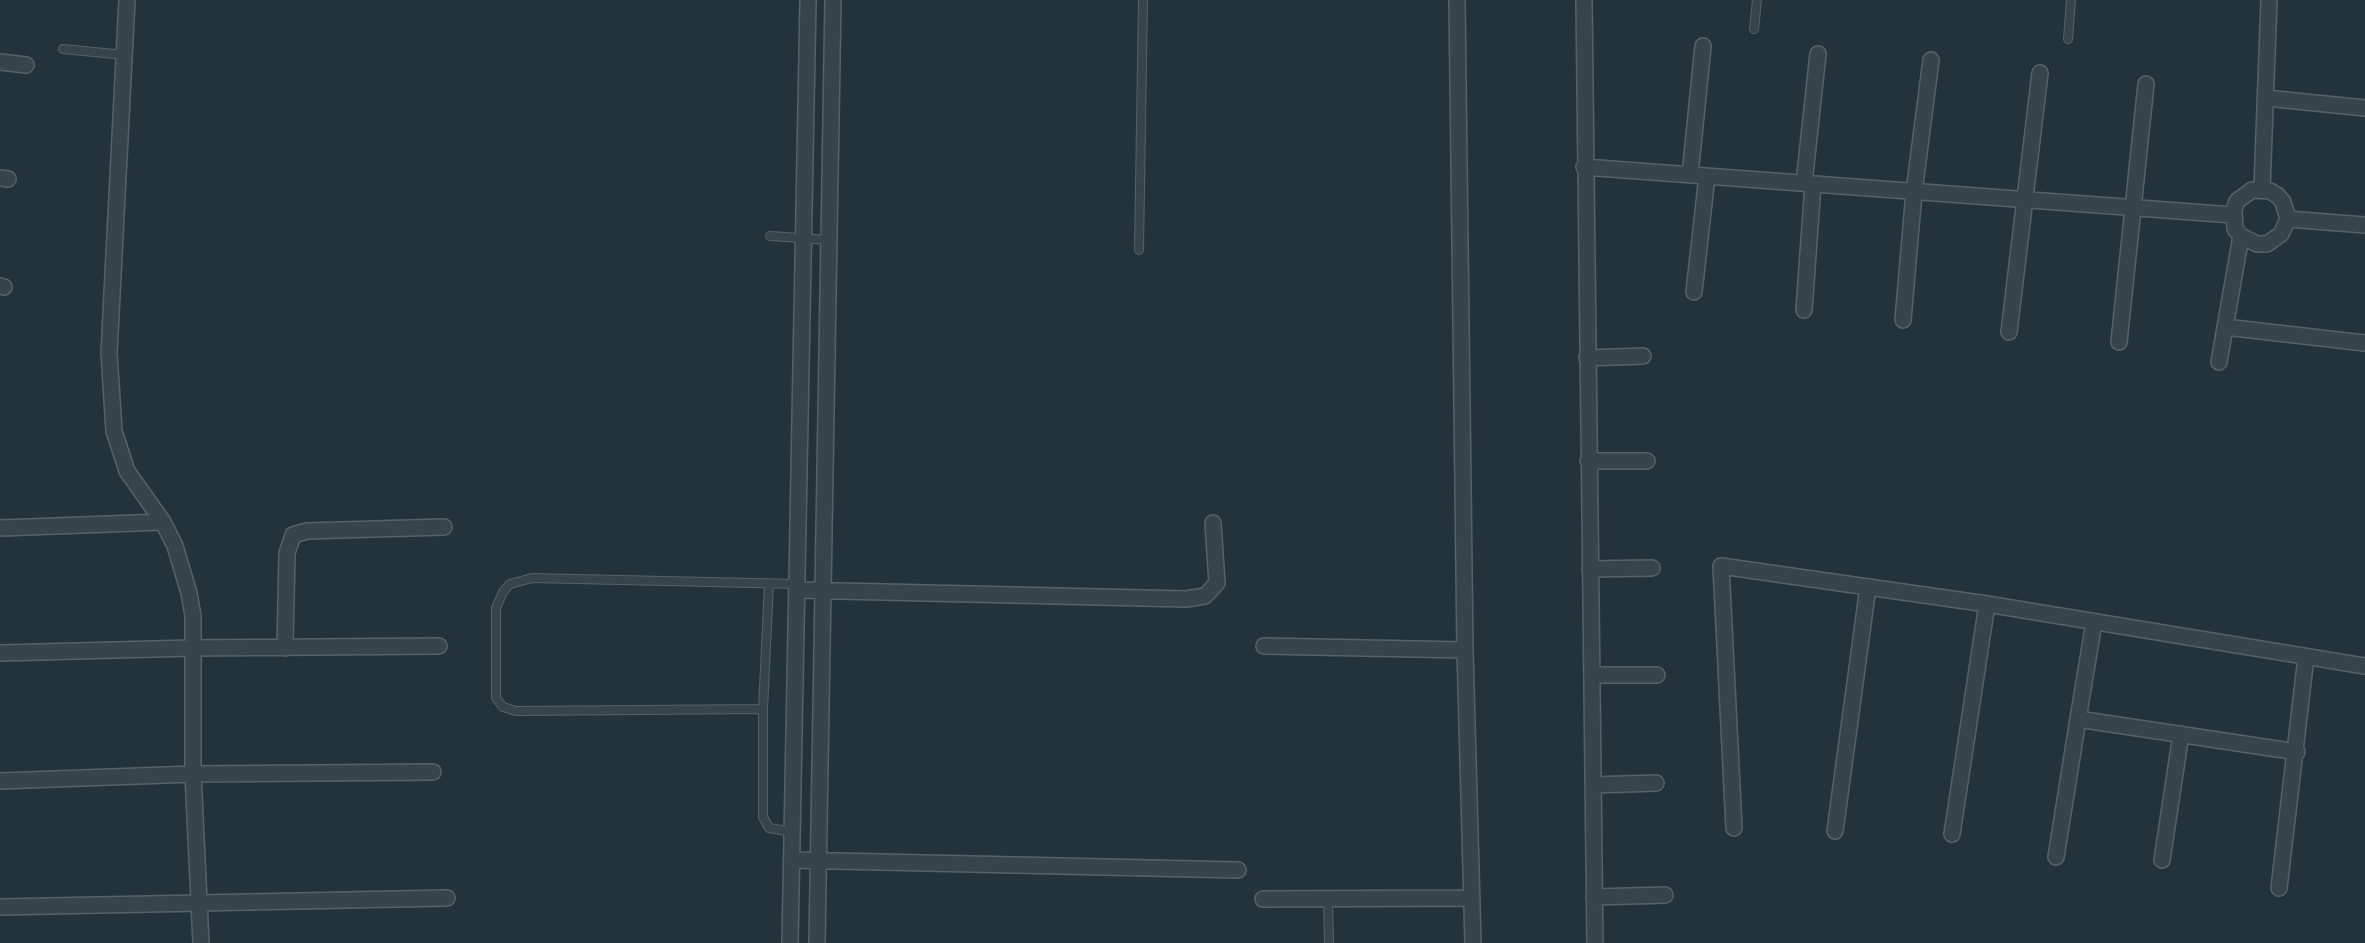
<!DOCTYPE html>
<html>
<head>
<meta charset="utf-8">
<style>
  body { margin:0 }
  canvas { display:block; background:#23333b }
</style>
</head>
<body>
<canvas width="2365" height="943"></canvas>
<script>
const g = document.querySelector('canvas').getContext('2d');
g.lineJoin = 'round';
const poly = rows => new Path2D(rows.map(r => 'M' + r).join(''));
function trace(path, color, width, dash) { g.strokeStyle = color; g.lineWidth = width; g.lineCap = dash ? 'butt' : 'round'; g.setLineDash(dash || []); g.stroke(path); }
const service = poly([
  [1754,29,1757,0],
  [2068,39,2071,0],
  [63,49,125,55],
  [770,236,830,240],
  [1139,250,1143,0],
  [763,709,769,584],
  [793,832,769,828,763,817,763,709,516,711,503,707,496,698,496,608,503,592,510,584,532,578,797,584],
  [1328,899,1329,943]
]);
const minor = poly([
  [127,0,109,353,114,431,127,471,163,522,175,546,189,593,193,616,193,774,201,943],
  [1457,0,1465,650,1473,943],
  [1584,0,1595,943],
  [0,62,26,65],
  [2266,98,2365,108],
  [1584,167,2233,215],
  [1690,175,1703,46],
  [0,178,8,179],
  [1804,183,1818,54],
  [2262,189,2269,0],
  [2288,219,2365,225],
  [0,286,4,287],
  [1694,292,1707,176],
  [1804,310,1813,184],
  [1903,320,1914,192,1931,60],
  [2225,327,2365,343],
  [2009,332,2040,73],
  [2119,342,2146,84],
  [1587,358,1643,356],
  [2219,362,2241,236,2235,229,2234,210,2237,201,2252,190,2270,191,2278,196,2283,202,2288,219,2281,234,2267,244,2257,244,2241,236],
  [1588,461,1647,461],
  [1,528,163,522],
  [1590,569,1652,568],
  [797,590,1186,599,1205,596,1217,583,1213,523],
  [1264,646,1465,650],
  [285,648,287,553,293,535,307,531,444,527],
  [0,653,192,648,439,646],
  [1592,675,1657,675],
  [2078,719,2094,622],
  [0,781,193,774,433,772],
  [1593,785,1656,783],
  [1734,828,1721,566,1987,604,2365,666],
  [1835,831,1868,587],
  [1952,834,1987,604],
  [2056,857,2078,719,2297,752],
  [792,860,1238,870],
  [2162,860,2181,734],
  [2279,888,2306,657],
  [1594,897,1665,895],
  [1263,899,1472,898],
  [0,907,447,898],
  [790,943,808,0],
  [817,943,833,0]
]);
trace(service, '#556269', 10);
trace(minor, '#556269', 18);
trace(service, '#36444b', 8);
trace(minor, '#36444b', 15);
</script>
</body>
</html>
